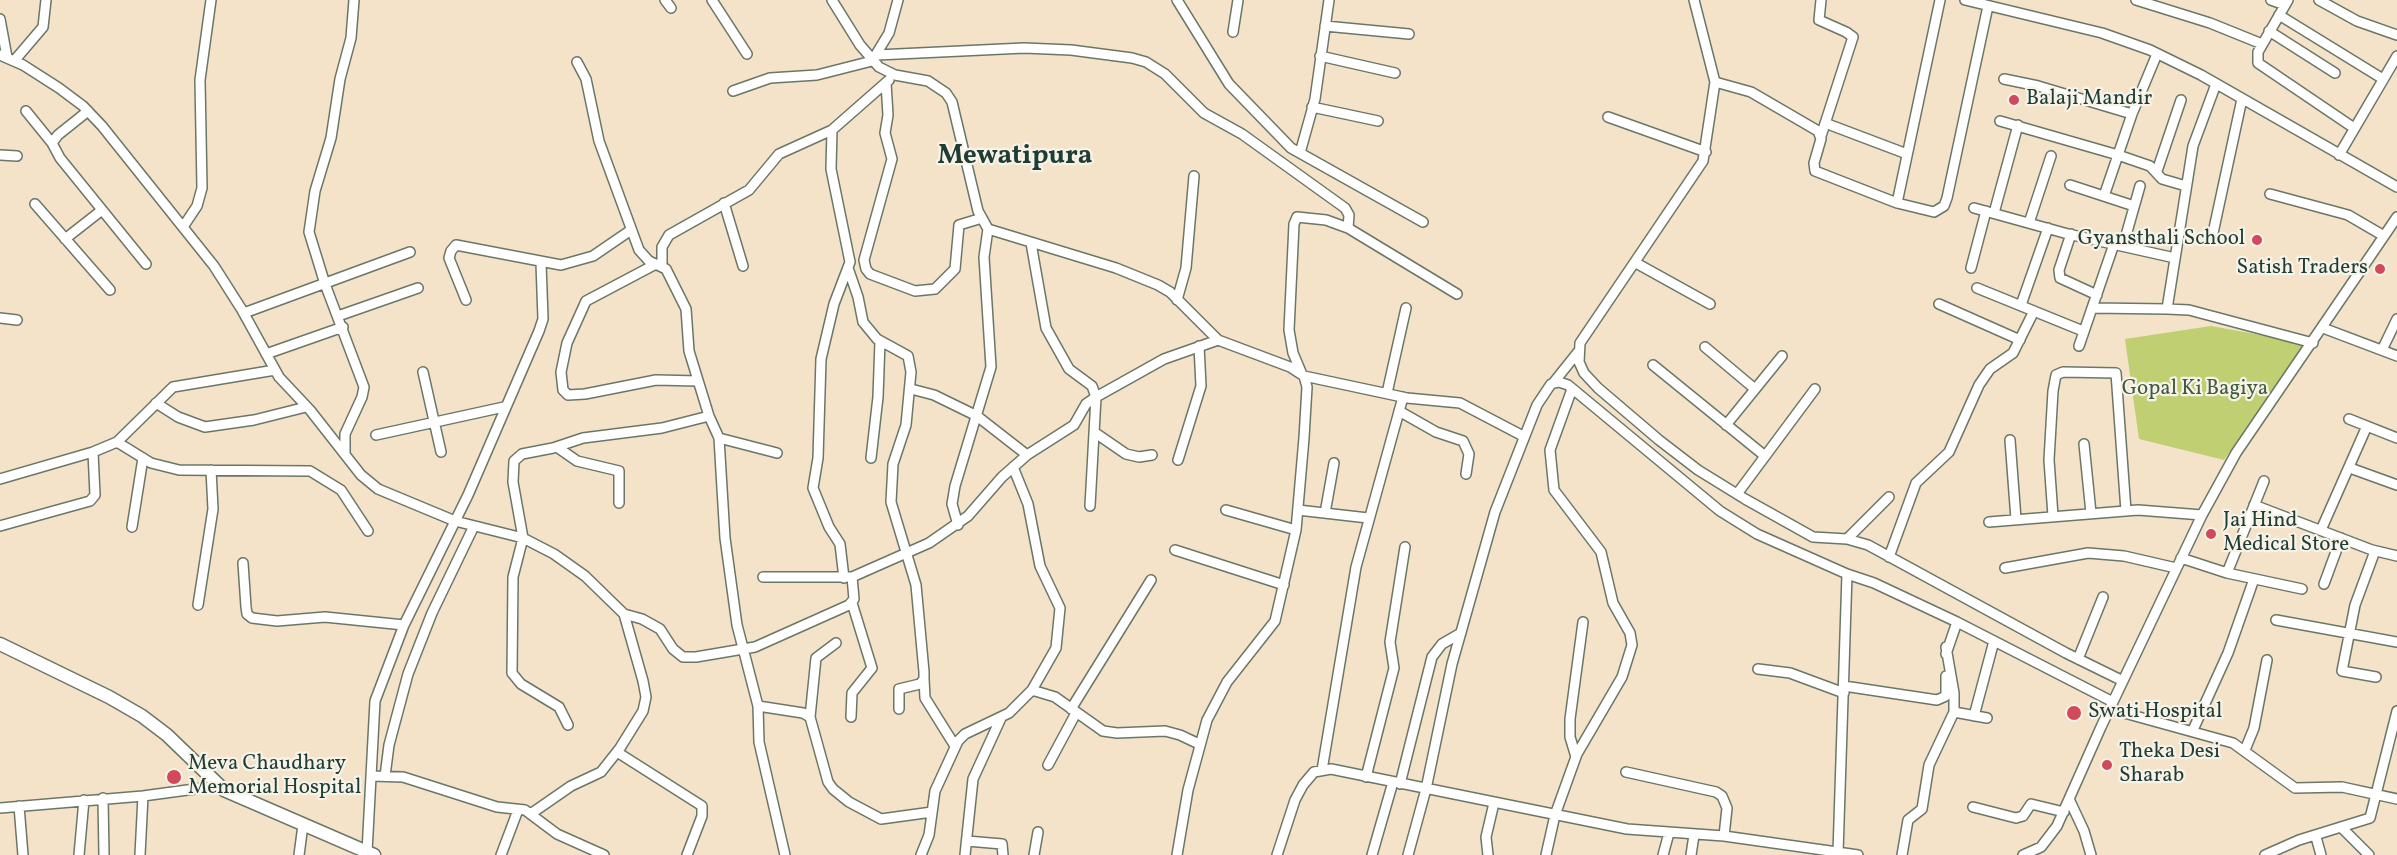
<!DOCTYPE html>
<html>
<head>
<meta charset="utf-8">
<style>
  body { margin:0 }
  canvas { display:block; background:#f4e2c9 }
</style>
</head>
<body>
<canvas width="2397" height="855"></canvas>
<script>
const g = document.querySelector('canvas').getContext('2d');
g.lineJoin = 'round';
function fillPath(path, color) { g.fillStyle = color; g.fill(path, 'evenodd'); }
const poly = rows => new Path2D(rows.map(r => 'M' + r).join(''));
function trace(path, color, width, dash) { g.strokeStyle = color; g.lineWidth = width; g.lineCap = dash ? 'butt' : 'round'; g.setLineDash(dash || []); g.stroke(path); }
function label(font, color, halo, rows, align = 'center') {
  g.font = font + ' Vollkorn,serif'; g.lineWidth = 4.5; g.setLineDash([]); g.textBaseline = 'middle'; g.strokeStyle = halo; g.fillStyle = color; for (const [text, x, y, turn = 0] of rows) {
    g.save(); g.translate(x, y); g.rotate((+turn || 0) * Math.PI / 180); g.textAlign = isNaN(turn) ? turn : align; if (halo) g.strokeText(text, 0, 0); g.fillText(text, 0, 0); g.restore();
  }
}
fillPath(poly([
  [2211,326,2305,343,2224,460,2139,439,2125,339]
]), '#c0cf72');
const minor = poly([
  [665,0,671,8],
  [712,0,747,54],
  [832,0,860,45,879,67,895,75,928,81,946,93,952,102,978,211,988,229,1116,268,1158,285,1170,292,1218,340,1290,367,1304,376,1307,387,1304,438,1296,530,1275,621,1227,682,1207,720,1188,790,1177,855],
  [1177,0,1229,84,1291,148,1423,222],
  [1694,0,1715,82,1703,161,1580,343,1579,362,1584,373,1598,388,1659,440,1698,470,1745,499,1813,537,1847,539,1868,545,2066,653,2123,681],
  [1965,0,2102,33,2150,50,2201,75,2397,187],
  [2136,0,2210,23,2262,44],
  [2271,0,2285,5],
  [2288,0,2258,52,2258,63,2354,128],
  [2319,0,2357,21,2397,35],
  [2279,15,2383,79],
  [0,19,7,57],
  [1325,26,1409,34],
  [2269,31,2335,73],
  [1233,32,1238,0],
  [0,55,23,65,59,88,83,106,102,126,214,266,242,310,279,377,310,410,361,475,378,489,455,521,523,538,554,554,585,576,624,614,642,619,660,629,673,649,683,657,696,657,755,647,849,605,854,599,852,577],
  [877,55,1024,48,1071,50,1132,58,1146,62,1165,74,1204,113,1242,134,1345,208,1349,215,1348,228],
  [1320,56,1395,73],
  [14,61,43,27,46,0],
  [577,62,586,79,599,141,639,250,649,261,666,269,686,309,689,351,709,416,719,438,725,538,737,625,758,706,759,742,785,855],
  [2004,79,2038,86,2132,114],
  [1715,82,1751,92,1818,131,1821,139,1814,163,1815,171,1897,203,1934,212,1944,206,1947,198,1988,6],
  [886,83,888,115,885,133,892,159,864,260,866,269,870,274,915,291,935,289,955,269,959,225,982,218],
  [2216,84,2193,146,2167,309,2189,310,2313,343],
  [733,91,770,78,817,75,872,61,889,33,898,0],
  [1312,107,1378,121],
  [26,111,52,143],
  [88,111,58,135,52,143,60,158,146,264],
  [1608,117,1706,152],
  [2000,121,2118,155,2150,166,2162,179,2186,186],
  [1825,123,1907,154],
  [832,130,831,169,850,262,834,304,821,359,818,458,813,488,829,527,840,544,844,578],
  [1821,136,1853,37,1846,32,1819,20,1821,0],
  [1300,153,1315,99,1329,0],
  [0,155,17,156],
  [2339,155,2397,56],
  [2157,171,2181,100],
  [2070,185,2134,206],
  [2270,194,2348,215,2384,236],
  [2104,196,2132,114,2157,54],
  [724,203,743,266],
  [1897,203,1940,0],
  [35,204,110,290],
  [1974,208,2068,234,2175,258],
  [1994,213,2018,125],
  [2029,223,2051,156],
  [183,227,197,206,202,188,200,80,211,0],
  [2213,233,2242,99],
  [2071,234,2059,270,2060,278,2097,295],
  [65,239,102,210],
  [1031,243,1046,328,1069,369,1092,386,1096,397,1090,506],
  [2123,246,2140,186],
  [1636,263,1710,304],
  [656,264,586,301,567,343,561,372,563,390,568,395,585,394,656,380,698,381],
  [662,266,662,247,669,235,749,190,779,154,832,130,889,80],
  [848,268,858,297,863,322,877,339,908,356,911,372,906,425,893,464,891,502,916,585,924,672,924,679,920,684,899,689,899,709],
  [1971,268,1986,211],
  [1977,288,2083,331],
  [466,300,449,258,451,251,456,245,561,265,593,256,631,230],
  [1177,300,1186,268,1194,176],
  [1939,304,2020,340],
  [2021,305,2048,228],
  [2092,308,2167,309],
  [244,313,410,252],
  [338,316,418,288],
  [0,318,17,320],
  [2323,328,2397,356],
  [2079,346,2114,244],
  [1705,347,1755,389],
  [2382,350,2397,319],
  [266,354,343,327],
  [1653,365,1765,456],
  [423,372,441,452],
  [1301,372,1293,353,1289,330,1294,224,1297,217,1326,220,1348,228,1457,294],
  [1304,376,1407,398,1460,403,1523,436],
  [1554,382,1578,352],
  [911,389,934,395,977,416,1027,455],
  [1387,393,1406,308],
  [156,403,178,417,205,427,254,420,306,407],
  [1399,411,1436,432,1463,441,1469,454,1466,474],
  [2349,419,2397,438],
  [1726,425,1782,356],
  [1094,432,1126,454,1139,457,1152,455],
  [376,435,504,407],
  [719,438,777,453],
  [2010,440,2016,519],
  [117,442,151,463,179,470,310,471,341,490,368,531],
  [2084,444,2091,513],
  [557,447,577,461,619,471,619,503],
  [345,453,345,434,362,397,364,387,325,284,309,232,315,191,331,138,340,79,351,38,354,0],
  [871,458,878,397,880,341],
  [1178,460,1201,386,1199,346],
  [2350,468,2397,485],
  [0,479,93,452,117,442,173,387,275,370],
  [1737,494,1815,389],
  [2254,505,2372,550,2397,556],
  [1226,510,1296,530],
  [1298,510,1368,518],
  [1325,513,1334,463],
  [2053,516,2049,460,2053,391,2056,375,2063,372,2116,373,2126,511],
  [1989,522,2138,510,2202,515],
  [958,525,952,504,955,486,991,367,984,257,988,229],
  [0,526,90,501,95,495,93,452],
  [132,527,143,458],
  [2321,530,2367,426],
  [1847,539,1889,497],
  [1175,550,1284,585],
  [2375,551,2355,605,2342,671,2376,677],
  [1889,557,1916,483,1949,452,1979,385,1990,369,2013,353,2034,311],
  [2181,558,2227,573,2302,589],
  [243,563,246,607,247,614,252,618,277,621,325,617,404,625,468,495,539,331,543,319,541,263],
  [2005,568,2088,553,2124,556,2176,568],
  [2227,573,2264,481],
  [1847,574,1874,583,1957,622,2113,702],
  [763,577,852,577,929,543,968,516,1002,477,1027,455,1074,425,1086,404,1096,397,1164,359,1218,340],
  [2324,584,2341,538],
  [198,605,213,509,211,470],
  [2276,620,2397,642],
  [1946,654,1957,622],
  [2078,659,2103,597],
  [1758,669,1790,673,1844,693],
  [924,679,925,698,955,746],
  [1844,686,1937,700,1946,696,1946,676],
  [1032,690,1055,697,1103,731,1117,733,1165,731,1180,735,1199,744],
  [758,706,803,713,810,717,828,782,833,789,849,802,881,819,932,812],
  [1071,709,1151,580],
  [2110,709,2233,743,2295,788,2342,787,2397,799],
  [1954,712,1987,718],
  [1974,716,1994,641],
  [810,717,816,658,836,643],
  [851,717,852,693,872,668,852,603],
  [568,725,559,707,521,684,512,673,513,577,523,538,513,482,514,461,522,454,553,448,583,438,662,428,709,416],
  [2193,730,2228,653,2254,579],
  [2245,750,2254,728,2267,660],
  [617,752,702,806,702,816,687,855],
  [1576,757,1570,737,1570,719,1583,622],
  [1048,765,1076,713],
  [1322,770,1356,567,1403,397],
  [1626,772,1716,792,1722,796,1727,808,1724,836],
  [372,776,403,777,497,807,525,810,557,834,604,855],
  [385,776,389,745,408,674,432,613,474,526],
  [1366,777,1394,668,1390,642,1405,547],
  [1400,784,1432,657,1442,644,1461,633],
  [103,798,104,855],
  [2069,799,2084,831,2091,855],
  [19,806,23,855],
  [1973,807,2016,818,2023,816,2031,804,2064,812],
  [0,808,143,796,217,786],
  [532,813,571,786,601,772,620,748,643,711,646,697,643,681,624,614],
  [2342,828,2369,855],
  [2316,837,2321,855],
  [967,841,1002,844,1003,855],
  [367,852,375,701,404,625],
  [79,855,84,800],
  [140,855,143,796],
  [299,855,303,825],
  [501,855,518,810],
  [921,855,929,835,935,791,958,741,965,734,1009,713,1032,690,1056,648,1060,608,1040,566,1028,504,1013,467],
  [965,855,973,779,1001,718],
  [1034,855,1038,832],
  [1277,855,1295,800,1303,785,1314,772,1331,769,1627,829,1724,836,1858,855],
  [1372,855,1393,782],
  [1408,855,1426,789,1452,664,1495,512,1537,405,1551,384,1559,382,1568,385,1720,511,1757,534,1847,574,1838,853],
  [1488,855,1486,837,1494,803],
  [1546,855,1555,815,1577,754,1622,677,1632,645,1630,633,1613,603,1601,552,1554,490,1550,450,1572,389],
  [1663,855,1669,833],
  [1691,855,1694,835],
  [1902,855,1908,820,1922,809,1929,765,1954,712,1954,693,1946,647],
  [2023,855,2041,847,2057,826,2101,727,2202,515,2236,453,2397,217],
  [2265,855,2299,840,2370,818,2397,711]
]);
const major = poly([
  [0,644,109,697,142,716,167,735,224,790,374,855]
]);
trace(minor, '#6a7768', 12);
trace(major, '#6a7768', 15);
trace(minor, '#fff', 9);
trace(major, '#fff', 12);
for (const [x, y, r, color] of [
  [2014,100,6,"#d1495b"],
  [2257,240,6,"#d1495b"],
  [2380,269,6,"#d1495b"],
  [2211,534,6,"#d1495b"],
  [2074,713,8,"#d1495b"],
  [2107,765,6,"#d1495b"],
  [174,777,8,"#d1495b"]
]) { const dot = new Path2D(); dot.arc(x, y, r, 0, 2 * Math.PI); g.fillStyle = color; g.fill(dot); trace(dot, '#f7f3e8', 2); }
label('21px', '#1f3d34', '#f7f3e8', [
  ["Balaji Mandir",2026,100],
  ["Gyansthali School",2245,240,"right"],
  ["Satish Traders",2368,269,"right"],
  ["Jai Hind",2223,522],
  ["Medical Store",2223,546],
  ["Swati Hospital",2088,713],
  ["Theka Desi",2119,753],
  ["Sharab",2119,777],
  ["Meva Chaudhary",188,765],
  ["Memorial Hospital",188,789]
], 'left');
label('21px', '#3f5a40', '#f7f3e8', [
  ["Gopal Ki Bagiya",2195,390]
]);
label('bold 27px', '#1f3d34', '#f7f3e8', [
  ["Mewatipura",1015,158]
]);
</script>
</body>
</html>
